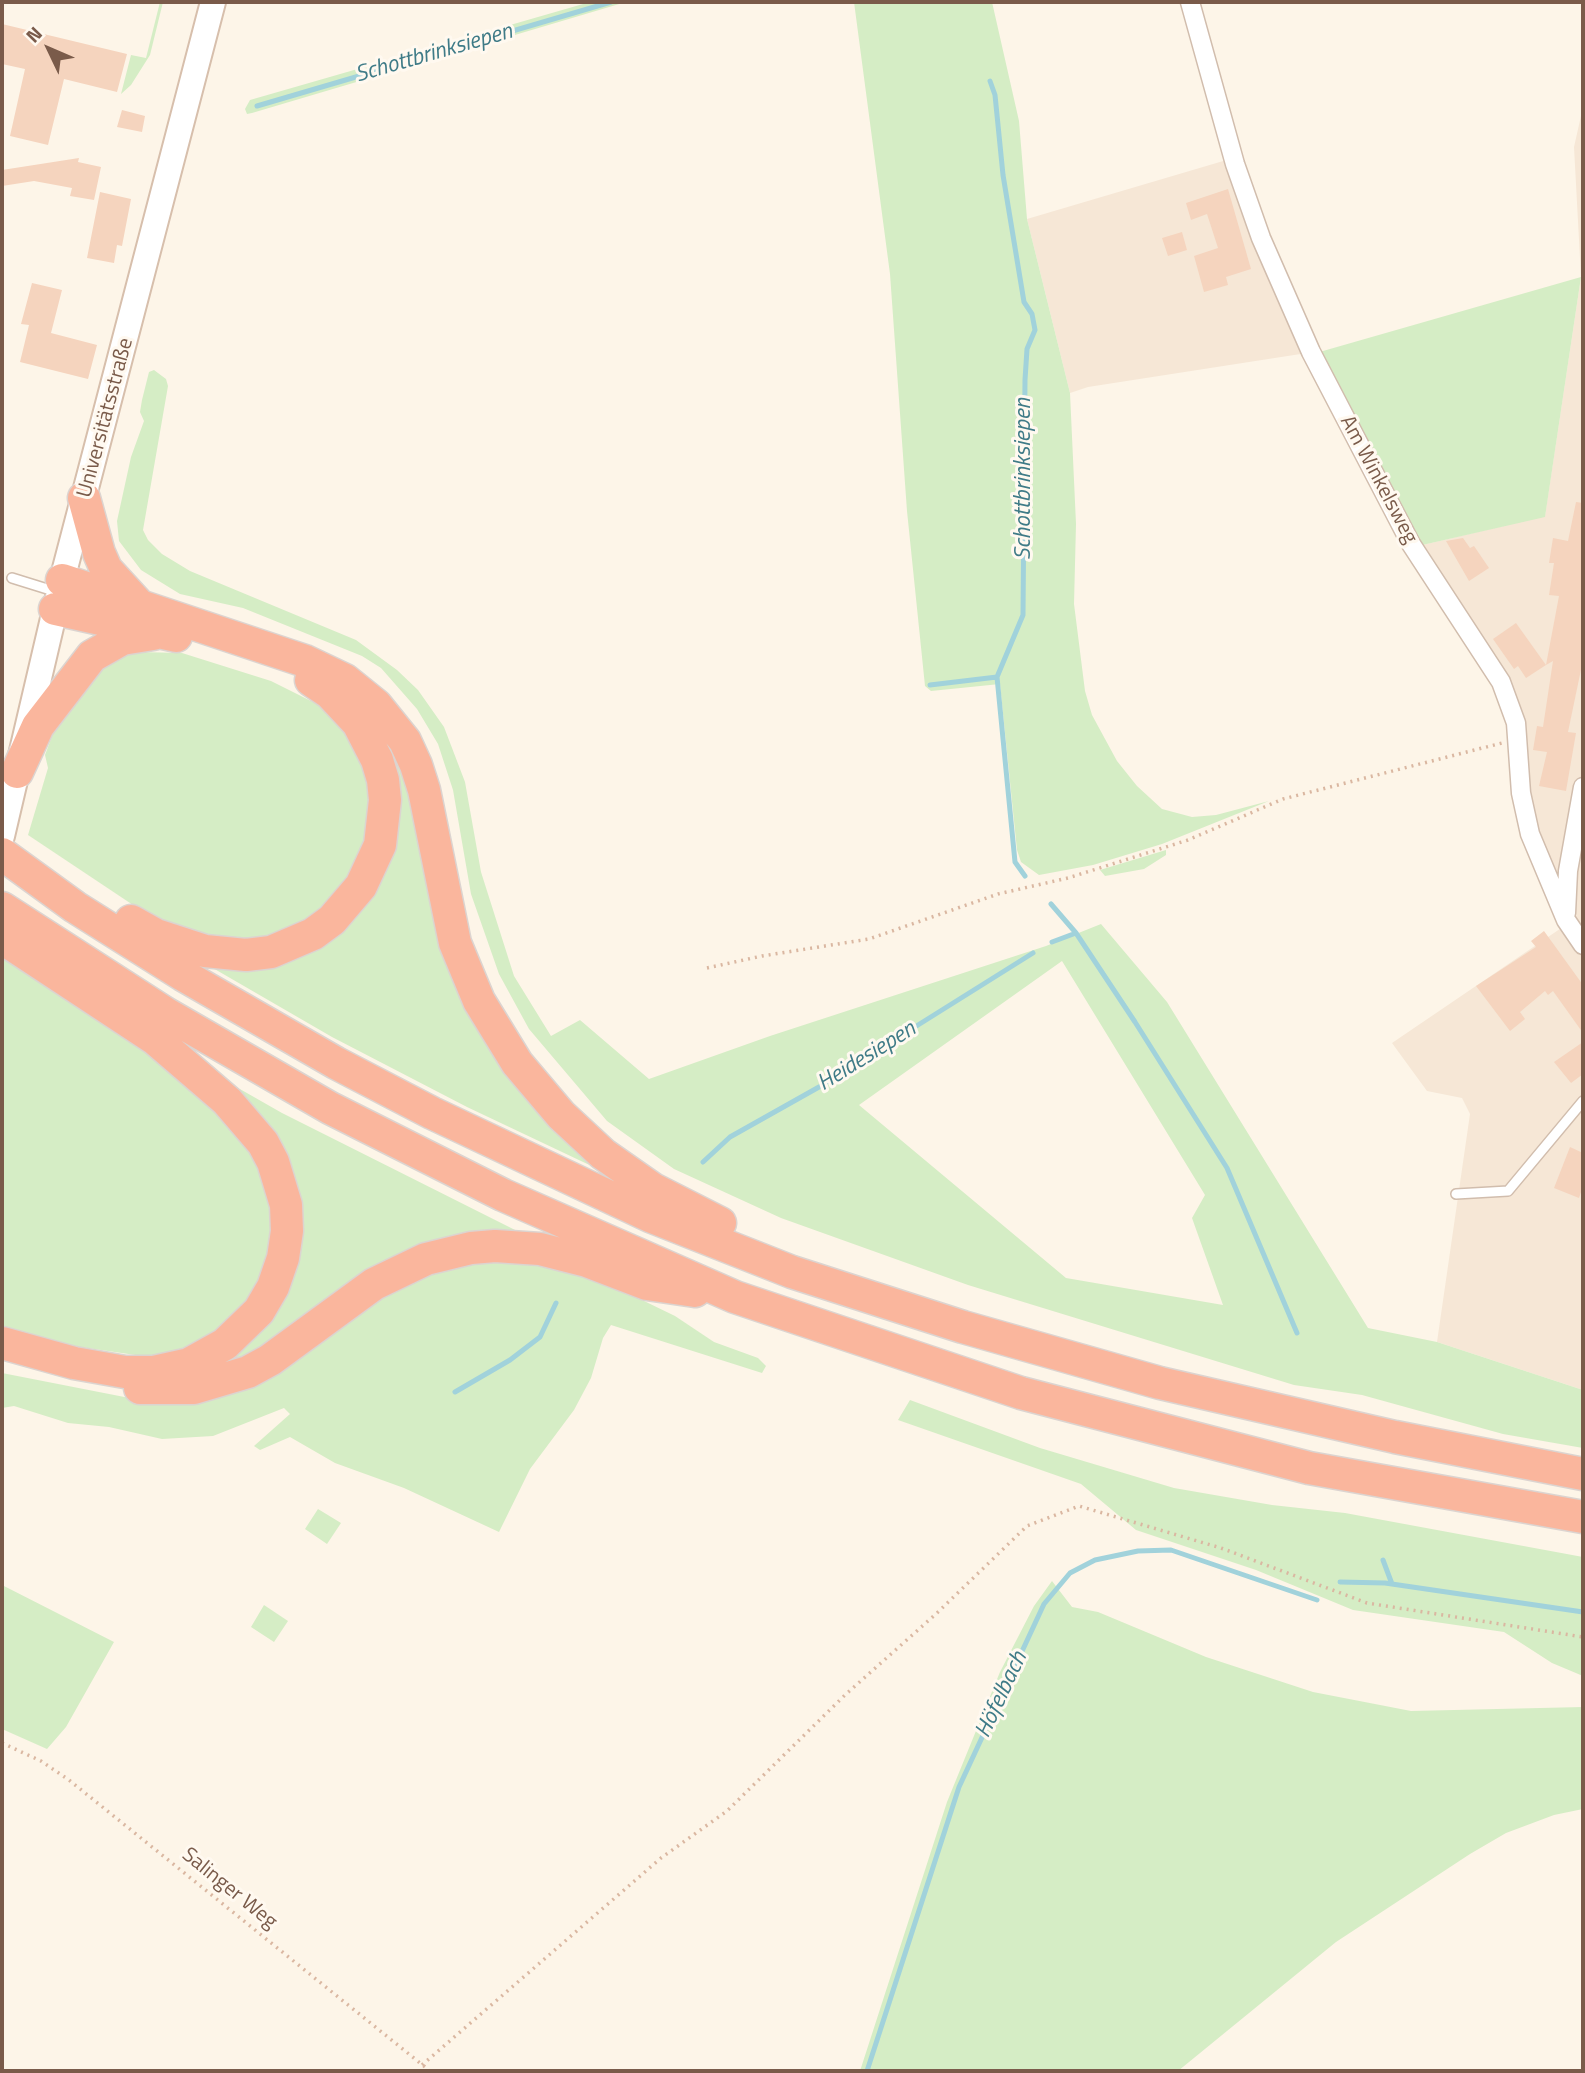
<!DOCTYPE html>
<html>
<head>
<meta charset="utf-8">
<style>
  body { margin:0 }
  #map { position:relative; width:1585px; height:2073px; overflow:hidden; background:#fdf5e8; font-family:"Titillium Web",sans-serif }
  canvas { display:block }
  .frame { position:absolute; inset:0; border:4px solid #7a5b4a; pointer-events:none }
  .north { position:absolute; left:14px; top:14px; width:70px; height:70px; -webkit-text-stroke:5px #fff9f0; paint-order:stroke; rotate:314deg; font-size:19px; font-weight:700; line-height:28px; text-align:center; color:#7a5b4a }
  .north::after { content:''; display:block; margin:auto; width:24px; height:32px; background:#7a5b4a; clip-path:polygon(50% 0,100% 100%,50% 72%,0 100%) }
</style>
</head>
<body>
<div id="map">
<canvas width="1585" height="2073"></canvas>
<div class="frame"></div>
<div class="north">N</div>
</div>
<script>
const g = document.querySelector('canvas').getContext('2d');
g.lineJoin = 'round';
function fillPath(path, color) { g.fillStyle = color; g.fill(path, 'evenodd'); }
const poly = rows => new Path2D(rows.map(r => 'M' + r).join(''));
function trace(path, color, width, dash) { g.strokeStyle = color; g.lineWidth = width; g.lineCap = dash ? 'butt' : 'round'; g.setLineDash(dash || []); g.stroke(path); }
function label(font, color, halo, rows, align = 'center') {
  g.font = font + ' "Titillium Web",sans-serif'; g.lineWidth = 6; g.setLineDash([]); g.textBaseline = 'middle'; g.strokeStyle = halo; g.fillStyle = color; for (const [text, x, y, turn = 0] of rows) {
    g.save(); g.translate(x, y); g.rotate((+turn || 0) * Math.PI / 180); g.textAlign = isNaN(turn) ? turn : align; if (halo) g.strokeText(text, 0, 0); g.fillText(text, 0, 0); g.restore();
  }
}
fillPath(poly([
  [1583,107,1583,1390,1437,1342,1470,1114,1462,1098,1427,1091,1392,1043,1576,918,1533,830,1523,725,1418,546,1545,516,1581,277,1574,147],
  [1230,159,1307,353,1088,387,1070,393,1027,219]
]), '#f6e7d6');
fillPath(poly([
  [160,2,163,2,150,55,131,85,121,94,131,55,146,58],
  [590,2,626,2,252,113,247,114,245,109,250,100],
  [854,2,992,2,1019,121,1027,219,1070,393,1076,524,1074,604,1085,691,1092,715,1117,761,1137,786,1162,809,1192,817,1216,815,1269,801,1162,844,1093,865,1039,875,1021,862,1017,850,1000,684,931,691,925,686,907,511,890,274],
  [1581,277,1545,517,1418,546,1316,353],
  [154,370,166,379,168,386,143,530,148,540,162,554,190,571,356,640,397,670,418,690,444,727,465,782,481,872,514,976,551,1036,580,1020,649,1079,770,1036,1046,946,1101,924,1167,1002,1368,1328,1437,1342,1583,1390,1583,1448,1503,1434,1362,1395,1294,1385,968,1285,781,1218,674,1169,607,1121,529,1029,499,974,471,894,453,790,438,744,417,709,381,668,362,656,243,608,180,594,141,570,119,541,117,521,131,457,144,421,140,412,142,400,149,372],
  [1062,961,1205,1195,1192,1218,1223,1305,1066,1278,859,1105],
  [138,652,182,653,271,681,313,702,332,682,405,763,445,936,619,1179,467,1107,332,1037,199,960,177,927,133,905,28,835,48,768,45,755,55,728,105,660],
  [1166,850,1166,855,1144,869,1105,876,1100,870],
  [2,958,105,1023,188,1083,244,1141,260,1169,270,1200,271,1247,254,1292,233,1318,206,1341,156,1358,53,1343,2,1327],
  [203,1068,282,1113,537,1241,485,1238,243,1366,183,1373,230,1350,293,1213],
  [476,1261,526,1261,575,1273,642,1300,675,1316,714,1342,758,1358,766,1366,762,1373,611,1325,603,1338,591,1378,574,1410,530,1469,499,1532,404,1488,335,1463,290,1437,260,1450,254,1446,290,1414,284,1408,213,1436,162,1439,109,1427,68,1423,14,1406,2,1408,2,1373,155,1403,366,1304,409,1279],
  [910,1400,1040,1448,1174,1488,1272,1505,1345,1513,1583,1557,1583,1676,1552,1663,1504,1632,1353,1610,1256,1570,1136,1530,1081,1484,898,1420],
  [318,1509,341,1523,327,1544,305,1529],
  [1052,1581,1072,1607,1098,1612,1206,1657,1313,1692,1411,1711,1583,1707,1583,1809,1554,1815,1506,1833,1470,1854,1336,1942,1178,2071,860,2071,947,1802,1000,1672,1034,1606],
  [2,1585,114,1642,66,1727,47,1749,2,1729],
  [264,1605,288,1621,274,1642,251,1627]
]), '#d5edc5');
trace(poly([
  [990,81,995,95,1003,175,1024,302,1032,314,1035,330,1027,349,1025,380,1023,615,997,677,1015,862,1025,876],
  [257,106,611,2],
  [930,685,997,677],
  [1051,904,1076,933,1135,1022,1227,1168,1297,1333],
  [1052,942,1076,933],
  [703,1162,730,1137,819,1087,1033,953],
  [455,1392,510,1360,540,1337,556,1303],
  [1383,1560,1392,1584],
  [1340,1582,1385,1583,1583,1612],
  [867,2071,959,1787,1044,1604,1070,1573,1095,1560,1138,1551,1171,1550,1317,1600]
]), '#a1d2db', 5);
fillPath(poly([
  [2,24,127,54,117,92,64,79,48,145,10,136,25,69,2,64],
  [122,110,145,116,142,132,117,127],
  [79,158,78,162,101,167,94,200,70,196,72,188,34,181,2,186,2,170],
  [1228,189,1251,269,1226,277,1228,285,1204,292,1194,256,1218,248,1207,214,1191,220,1186,203],
  [100,192,131,199,122,246,117,245,114,263,87,258],
  [1182,232,1187,250,1168,256,1162,238],
  [32,283,62,290,51,333,97,345,88,379,20,362,29,325,21,324],
  [1576,502,1583,503,1583,660,1568,732,1576,733,1566,791,1539,786,1547,752,1533,750,1537,726,1543,727,1553,661,1546,665,1559,596,1549,595,1554,563,1549,563,1553,538,1568,541],
  [1463,538,1470,548,1474,546,1489,568,1469,581,1446,541],
  [1516,623,1546,665,1526,678,1518,666,1514,669,1493,639],
  [1544,931,1583,985,1583,1033,1553,991,1548,995,1545,991,1520,1012,1525,1019,1510,1031,1476,986,1536,947,1531,941],
  [1583,1042,1583,1074,1571,1083,1554,1062],
  [1570,1147,1583,1153,1583,1186,1579,1198,1554,1188]
]), '#f5d4be');
const lane = poly([
  [12,578,57,592],
  [1456,1194,1508,1191,1583,1101]
]);
const street = poly([
  [1190,2,1235,164,1261,238,1311,352,1411,544,1501,682,1516,723,1521,793,1530,834,1566,920,1583,945],
  [1566,913,1568,871,1583,787]
]);
const secondary = poly([
  [2,836,62,580,213,2]
]);
const highway = poly([
  [84,498,99,553,106,569,139,605],
  [62,580,305,661,345,680,376,705,405,741,416,765,424,790,455,943,479,1001,517,1063,561,1115,603,1154,653,1189,720,1223],
  [55,609,176,636],
  [17,772,38,726,92,656,122,639,153,634],
  [2,854,75,907,183,975,336,1063,432,1113,650,1216,792,1272,963,1327,1160,1383,1395,1437,1583,1474],
  [2,908,165,1013,330,1108,503,1195,735,1297,1021,1393,1309,1468,1583,1517],
  [131,921,156,935,205,951,246,955,271,952,313,934,332,920,361,886,380,845,385,800,383,780,377,760,358,723,330,693,311,680],
  [2,938,155,1039,227,1101,263,1143,273,1162,286,1205,287,1231,283,1258,273,1287,259,1311,225,1344,189,1364,153,1372,125,1372,74,1363,2,1343],
  [140,1388,194,1388,248,1372,270,1360,374,1284,426,1259,471,1248,495,1246,540,1249,587,1261,647,1284,695,1291]
]);
trace(lane, '#d1bdad', 12);
trace(street, '#d1bdad', 21);
trace(secondary, '#d7bfac', 28);
trace(highway, '#dcd4d0', 35);
trace(poly([
  [707,968,762,956,869,939,998,894,1068,878,1188,840,1283,799,1502,743],
  [2,1743,41,1761,69,1780,430,2071],
  [422,2065,661,1858,727,1811,845,1695,937,1613,1027,1526,1079,1506,1221,1548,1367,1603,1583,1637]
]), '#dab7a1', 3.5, [2, 5]);
trace(lane, '#fff', 9);
trace(street, '#fff', 18);
trace(secondary, '#fff', 24);
trace(highway, '#fab69d', 32);
label('21px', '#7a5b4a', '#fff9f0', [
  ["Universitätsstraße",106,418,-75],
  ["Am Winkelsweg",1378,480,62],
  ["Salinger Weg",229,1889,39]
]);
label('italic 23px', '#3f7b87', '#fff9f0', [
  ["Schottbrinksiepen",434,54,-16],
  ["Schottbrinksiepen",1024,479,-90],
  ["Heidesiepen",867,1057,-32],
  ["Höfelbach",1002,1695,-65]
]);
</script>
</body>
</html>
